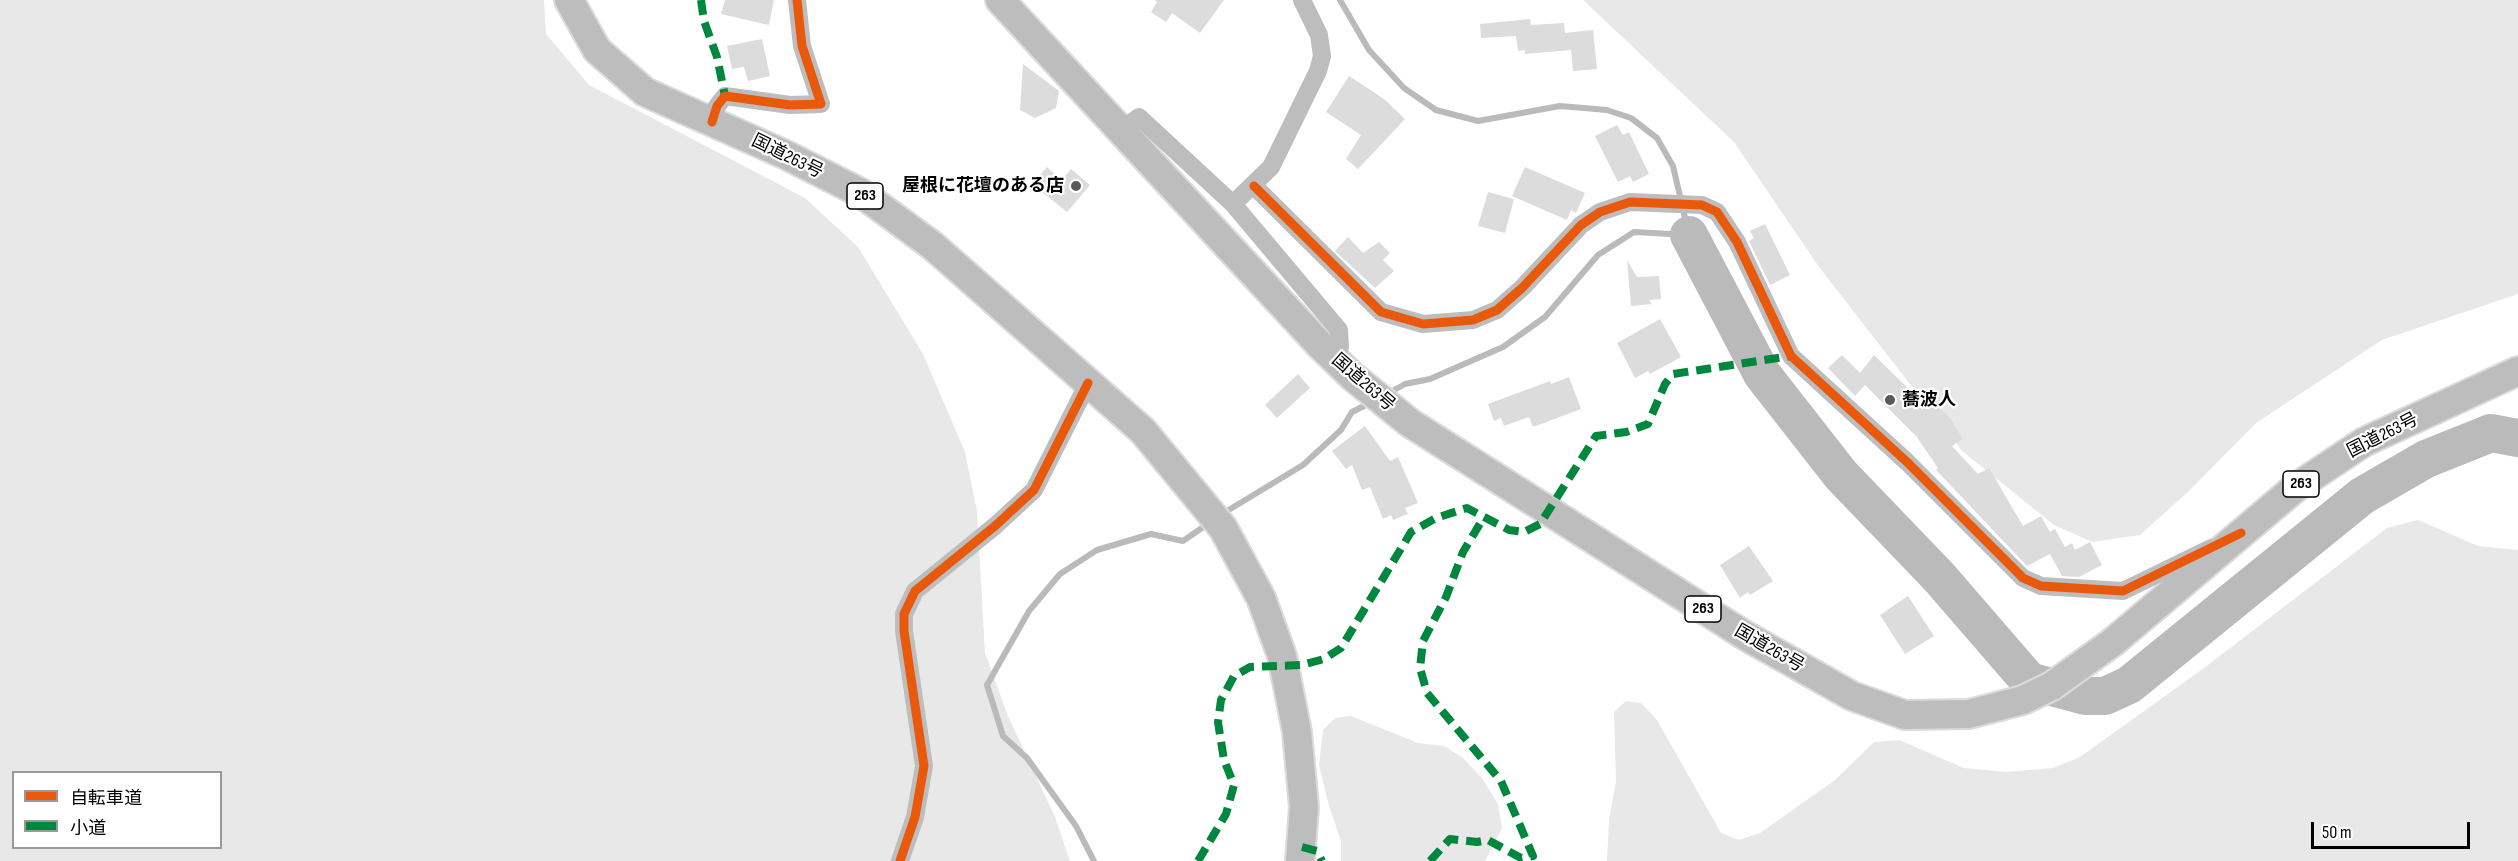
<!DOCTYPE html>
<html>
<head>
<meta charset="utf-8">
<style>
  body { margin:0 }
  #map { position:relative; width:2518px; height:861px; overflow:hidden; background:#fff; font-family:"Sofia Sans Condensed","Noto Sans JP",sans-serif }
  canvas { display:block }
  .legend { position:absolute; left:12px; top:771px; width:210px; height:78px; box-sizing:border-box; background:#fff; border:2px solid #999; margin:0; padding:8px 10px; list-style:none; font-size:18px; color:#000 }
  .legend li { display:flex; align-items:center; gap:12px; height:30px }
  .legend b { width:30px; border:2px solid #999 }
  .scale { position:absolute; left:2311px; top:822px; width:159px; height:27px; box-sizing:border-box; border:3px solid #000; border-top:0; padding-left:8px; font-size:18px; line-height:21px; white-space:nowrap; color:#000; -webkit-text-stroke:4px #fff; paint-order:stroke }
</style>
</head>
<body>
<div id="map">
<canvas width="2518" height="861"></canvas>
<ul class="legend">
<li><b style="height:8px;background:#e8590c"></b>自転車道</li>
<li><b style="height:8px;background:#00873e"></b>小道</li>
</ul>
<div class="scale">50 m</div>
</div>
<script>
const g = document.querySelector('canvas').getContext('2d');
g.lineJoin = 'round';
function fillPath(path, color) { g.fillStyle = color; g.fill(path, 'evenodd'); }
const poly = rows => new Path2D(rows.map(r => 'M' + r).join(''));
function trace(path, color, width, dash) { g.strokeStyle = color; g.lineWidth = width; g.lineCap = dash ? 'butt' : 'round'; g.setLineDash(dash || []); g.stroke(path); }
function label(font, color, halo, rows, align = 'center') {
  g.font = font + ' "Sofia Sans Condensed","Noto Sans JP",sans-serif'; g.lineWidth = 4.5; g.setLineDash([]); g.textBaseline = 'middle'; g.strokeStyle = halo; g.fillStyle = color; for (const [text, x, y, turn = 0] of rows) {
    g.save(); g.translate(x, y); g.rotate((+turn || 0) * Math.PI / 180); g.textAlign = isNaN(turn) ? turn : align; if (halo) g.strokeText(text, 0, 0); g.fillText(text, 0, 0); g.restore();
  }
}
fillPath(poly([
  [0,0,544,0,546,34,589,85,805,198,858,247,923,354,965,452,977,511,985,653,1008,716,1055,817,1070,861,0,861],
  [14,772,220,772,220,848,14,848],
  [1583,0,2518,0,2518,294,2382,340,2256,423,2188,492,2140,535,2092,542,2054,525,1962,451,1819,267,1734,142],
  [2418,520,2478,546,2518,550,2518,861,1607,861,1609,820,1616,781,1614,712,1626,701,1641,703,1657,720,1721,833,1739,840,1760,833,1835,780,1874,742,1899,740,1964,768,2006,772,2053,768,2080,757,2204,668,2387,528],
  [1351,716,1418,743,1444,746,1463,758,1482,778,1498,804,1502,828,1485,861,1341,861,1341,841,1329,806,1319,765,1323,730,1335,718]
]), '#e8e8e8');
trace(poly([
  [1340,0,1369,50,1404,88,1436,110,1478,121,1560,106,1607,110,1631,118,1657,138,1673,166,1689,235,1634,232,1598,255,1545,317,1503,347,1430,379,1405,384,1387,394],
  [1222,514,1303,465,1341,430,1352,412,1370,403],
  [1094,861,1076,826,1027,758,1003,736,987,685,1029,611,1060,574,1097,550,1151,534,1183,541,1209,523]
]), '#bababa', 6);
trace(poly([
  [1689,235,1762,374,1841,475,1939,577,2029,681,2085,696,2105,696,2129,685,2362,496,2426,459,2491,433,2518,438]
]), '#bababa', 38);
fillPath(poly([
  [725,0,774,0,769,25,721,14],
  [1155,0,1224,0,1200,33,1172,13,1166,22,1151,12,1157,2],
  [1530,19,1531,25,1564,23,1565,33,1593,30,1597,69,1573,71,1571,50,1525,54,1525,50,1518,51,1516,36,1481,38,1480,24],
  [762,39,770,76,748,81,744,67,732,69,727,46],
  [1023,64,1059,91,1056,108,1035,118,1020,110],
  [1349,76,1384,99,1405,119,1358,169,1346,159,1361,135,1326,112],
  [1617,125,1623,135,1629,132,1649,174,1633,182,1630,176,1618,182,1595,136],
  [1047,167,1062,180,1071,169,1090,185,1067,212,1032,184],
  [1525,167,1585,193,1576,213,1571,210,1567,220,1512,196],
  [1488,192,1514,199,1505,233,1478,226],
  [1765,224,1790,275,1770,285,1749,241,1754,238,1750,231],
  [1348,237,1363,253,1379,242,1390,253,1383,260,1394,271,1375,288,1335,251],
  [1627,260,1637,277,1659,276,1661,299,1649,300,1652,304,1631,306],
  [1660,319,1681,357,1650,374,1648,371,1635,378,1617,343],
  [1842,355,1860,373,1874,355,1915,395,1921,389,1950,418,1963,439,1952,446,1978,474,1989,468,2023,526,2041,516,2050,532,2055,529,2065,547,2072,543,2075,550,2090,542,2102,565,2079,577,2062,576,2050,554,2027,566,1936,470,1938,468,1916,436,1865,385,1855,396,1828,368],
  [1298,374,1310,388,1277,418,1265,405],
  [1569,377,1581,409,1533,427,1529,417,1504,426,1501,418,1494,421,1488,404,1550,381,1551,384],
  [1365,426,1390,461,1398,457,1418,503,1405,508,1408,514,1393,520,1391,515,1383,519,1370,487,1362,490,1352,465,1346,469,1332,451],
  [1749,546,1773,581,1750,595,1748,592,1740,598,1720,565],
  [1908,596,1934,636,1905,654,1880,615]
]), '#dcdcdc');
const trunk = poly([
  [569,0,597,50,645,92,786,155,861,193,933,246,1143,431,1223,528,1261,598,1282,656,1297,732,1304,807,1300,861],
  [1000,0,1320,345,1352,376,1410,423,1746,636,1852,696,1905,715,1969,714,2023,700,2052,686,2113,642,2295,488,2364,442,2518,371]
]);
trace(trunk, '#dbdbdb', 32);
trace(poly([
  [712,122,717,106,725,96,790,105,821,104,802,46,797,0],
  [1120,131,1139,117,1233,204,1271,167,1318,71,1322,56,1319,35,1302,0],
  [1254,186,1381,312,1423,324,1473,320,1497,310,1522,288,1581,225,1600,212,1630,202,1702,205,1717,212,1737,242,1791,356,1907,462,2023,578,2041,586,2123,591,2211,548],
  [1233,204,1339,330,1340,347,1332,356],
  [900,861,915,817,924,766,904,631,904,614,915,591,995,526,1034,490,1088,383]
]), '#bdbdbd', 18);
trace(trunk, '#bdbdbd', 28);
trace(poly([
  [701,0,704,21,717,57,725,96],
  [1302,847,1317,851,1322,861],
  [1198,861,1226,814,1234,785,1224,760,1218,722,1221,700,1234,676,1250,667,1302,665,1324,659,1341,648,1411,532,1436,518,1467,508,1509,530,1524,532,1540,524,1596,436,1626,432,1648,424,1665,384,1673,374,1791,356],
  [1430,861,1450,839,1477,842,1488,840,1521,858,1533,856,1501,781,1427,693,1420,668,1423,641,1446,597,1463,552,1484,517]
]), '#00873e', 8, [15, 8]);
trace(poly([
  [712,122,717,106,725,96,790,105,821,104,802,46,797,0],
  [1254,186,1381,312,1423,324,1473,320,1497,310,1522,288,1581,225,1600,212,1630,202,1702,205,1717,212,1737,242,1791,356,1907,462,2023,578,2041,586,2123,591,2241,533],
  [900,861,915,817,924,766,904,631,904,614,915,591,995,526,1034,490,1088,383]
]), '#e8590c', 9);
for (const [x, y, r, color] of [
  [1076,186,6,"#595959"],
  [1890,400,6,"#595959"]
]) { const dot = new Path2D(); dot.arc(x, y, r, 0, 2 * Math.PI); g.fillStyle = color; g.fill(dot); trace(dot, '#fff', 2); }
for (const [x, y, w] of [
  [865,196,36],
  [2301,484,36],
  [1703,609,36]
]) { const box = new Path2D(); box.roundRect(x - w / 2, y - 13, w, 26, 4.5); g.fillStyle = '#fff'; g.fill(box); trace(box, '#000', 1.5); }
label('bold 16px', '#000', null, [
  ["263",865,196],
  ["263",2301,484],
  ["263",1703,609]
]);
label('18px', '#000', '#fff', [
  ["国道263号",787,157,26],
  ["国道263号",1363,383,41],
  ["国道263号",2383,436,-27],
  ["国道263号",1769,649,30]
]);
label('bold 18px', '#000', '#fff', [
  ["屋根に花壇のある店",1064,186],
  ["蕎波人",1902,400,"left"]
], 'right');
</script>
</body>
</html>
